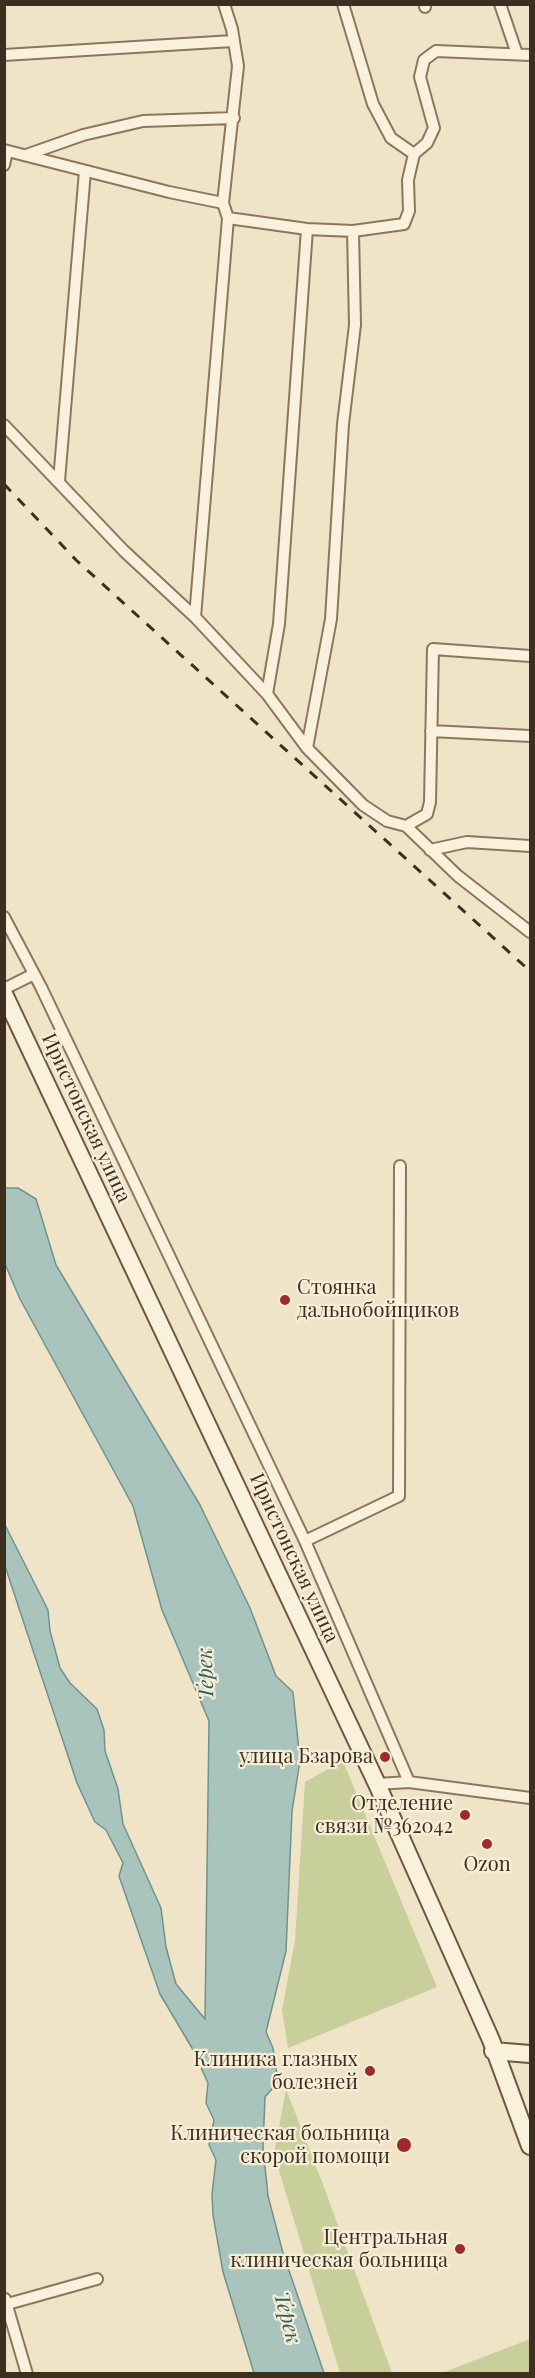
<!DOCTYPE html>
<html>
<head>
<meta charset="utf-8">
<style>
  body { margin:0 }
  #map { position:relative; width:535px; height:2378px; overflow:hidden; background:#f0e4c8; font-family:"Playfair Display",serif }
  canvas { display:block }
  .frame { position:absolute; inset:0; border:6px solid #3d2e20; pointer-events:none }
</style>
</head>
<body>
<div id="map">
<canvas width="535" height="2378"></canvas>
<div class="frame"></div>
</div>
<script>
const g = document.querySelector('canvas').getContext('2d');
g.lineJoin = 'round';
function fillPath(path, color) { g.fillStyle = color; g.fill(path, 'evenodd'); }
const poly = rows => new Path2D(rows.map(r => 'M' + r).join(''));
function trace(path, color, width, dash) { g.strokeStyle = color; g.lineWidth = width; g.lineCap = dash ? 'butt' : 'round'; g.setLineDash(dash || []); g.stroke(path); }
function label(font, color, halo, rows, align = 'center') {
  g.font = font + ' "Playfair Display",serif'; g.lineWidth = 4.5; g.setLineDash([]); g.textBaseline = 'middle'; g.strokeStyle = halo; g.fillStyle = color; for (const [text, x, y, turn = 0] of rows) {
    g.save(); g.translate(x, y); g.rotate((+turn || 0) * Math.PI / 180); g.textAlign = isNaN(turn) ? turn : align; if (halo) g.strokeText(text, 0, 0); g.fillText(text, 0, 0); g.restore();
  }
}
fillPath(poly([
  [343,1761,437,1987,288,2048,282,2010,295,1940,305,1782],
  [286,2089,324,2187,392,2373,340,2373,274,2154],
  [530,2339,530,2373,442,2373]
]), '#c9cf9b');
const water = poly([
  [5,1188,18,1188,36,1199,56,1265,200,1505,250,1608,276,1676,293,1692,300,1761,292,1811,286,1951,266,2032,273,2048,278,2082,265,2097,263,2147,268,2196,283,2253,324,2373,254,2373,223,2272,213,2215,212,2194,216,2160,209,2145,214,2120,206,2103,208,2083,192,2048,160,1994,119,1876,123,1863,106,1830,95,1822,77,1783,5,1566,5,1525,48,1610,50,1631,60,1668,70,1683,97,1709,104,1730,105,1751,118,1789,123,1824,161,1908,166,1947,176,1984,205,2019,209,1721,162,1610,133,1506,20,1299,5,1264,5,1188]
]);
fillPath(water, '#a9c4bc');
trace(water, '#6f938a', 1.5);
const street = poly([
  [343,4,373,104,391,138,414,154],
  [425,4,425,7],
  [500,4,517,54],
  [4,55,233,41],
  [4,150,169,192,223,203],
  [26,155,83,135,143,121,234,118],
  [4,165,7,151],
  [228,218,307,229,353,231,404,224,409,211,408,180,414,154,427,143,434,128,420,77,424,60,436,51,530,55],
  [4,425,124,551,195,617,267,694,307,748,363,805,387,821,406,826,458,876,530,932],
  [59,481,85,171],
  [195,617,228,218,223,203,238,66,232,29,224,4],
  [267,694,279,624,307,229],
  [431,731,530,736],
  [307,748,331,619,343,424,355,325,353,231],
  [406,826,427,814,430,802,433,649,530,656],
  [430,850,467,842,530,846],
  [4,917,41,987,305,1541,409,1782],
  [4,989,34,974],
  [305,1541,399,1496,400,1166],
  [377,1784,409,1782,530,1798],
  [5,2299,27,2374],
  [4,2305,97,2279]
]);
const secondary = poly([
  [4,994,377,1784,491,2040,530,2146],
  [493,2051,530,2054]
]);
trace(street, '#8d765c', 14);
trace(secondary, '#6f573f', 20);
trace(street, '#faf1dc', 10);
trace(secondary, '#faf1dc', 16);
trace(poly([
  [4,484,76,560,530,971]
]), '#3d2e20', 3, [10, 10]);
for (const [x, y, r, color] of [
  [285,1300,6,"#9e2a2b"],
  [385,1757,6,"#9e2a2b"],
  [465,1815,6,"#9e2a2b"],
  [487,1844,6,"#9e2a2b"],
  [370,2071,6,"#9e2a2b"],
  [404,2145,8,"#9e2a2b"],
  [460,2249,6,"#9e2a2b"]
]) { const dot = new Path2D(); dot.arc(x, y, r, 0, 2 * Math.PI); g.fillStyle = color; g.fill(dot); trace(dot, '#f7eed8', 2); }
label('20px', '#3d2e20', '#f7eed8', [
  ["Иристонская улица",86,1118,65],
  ["Иристонская улица",294,1558,65]
]);
label('20px', '#3d2e20', '#f7eed8', [
  ["Стоянка",297,1288,"left"],
  ["дальнобойщиков",297,1311,"left"],
  ["улица Бзарова",373,1757],
  ["Отделение",453,1804],
  ["связи №362042",453,1827],
  ["Ozon",487,1865,"center"],
  ["Клиника глазных",358,2060],
  ["болезней",358,2083],
  ["Клиническая больница",390,2134],
  ["скорой помощи",390,2157],
  ["Центральная",448,2238],
  ["клиническая больница",448,2261]
], 'right');
label('italic 21px', '#2f5d5a', '#f7eed8', [
  ["Терек",206,1674,-92],
  ["Терек",287,2318,75]
]);
</script>
</body>
</html>
